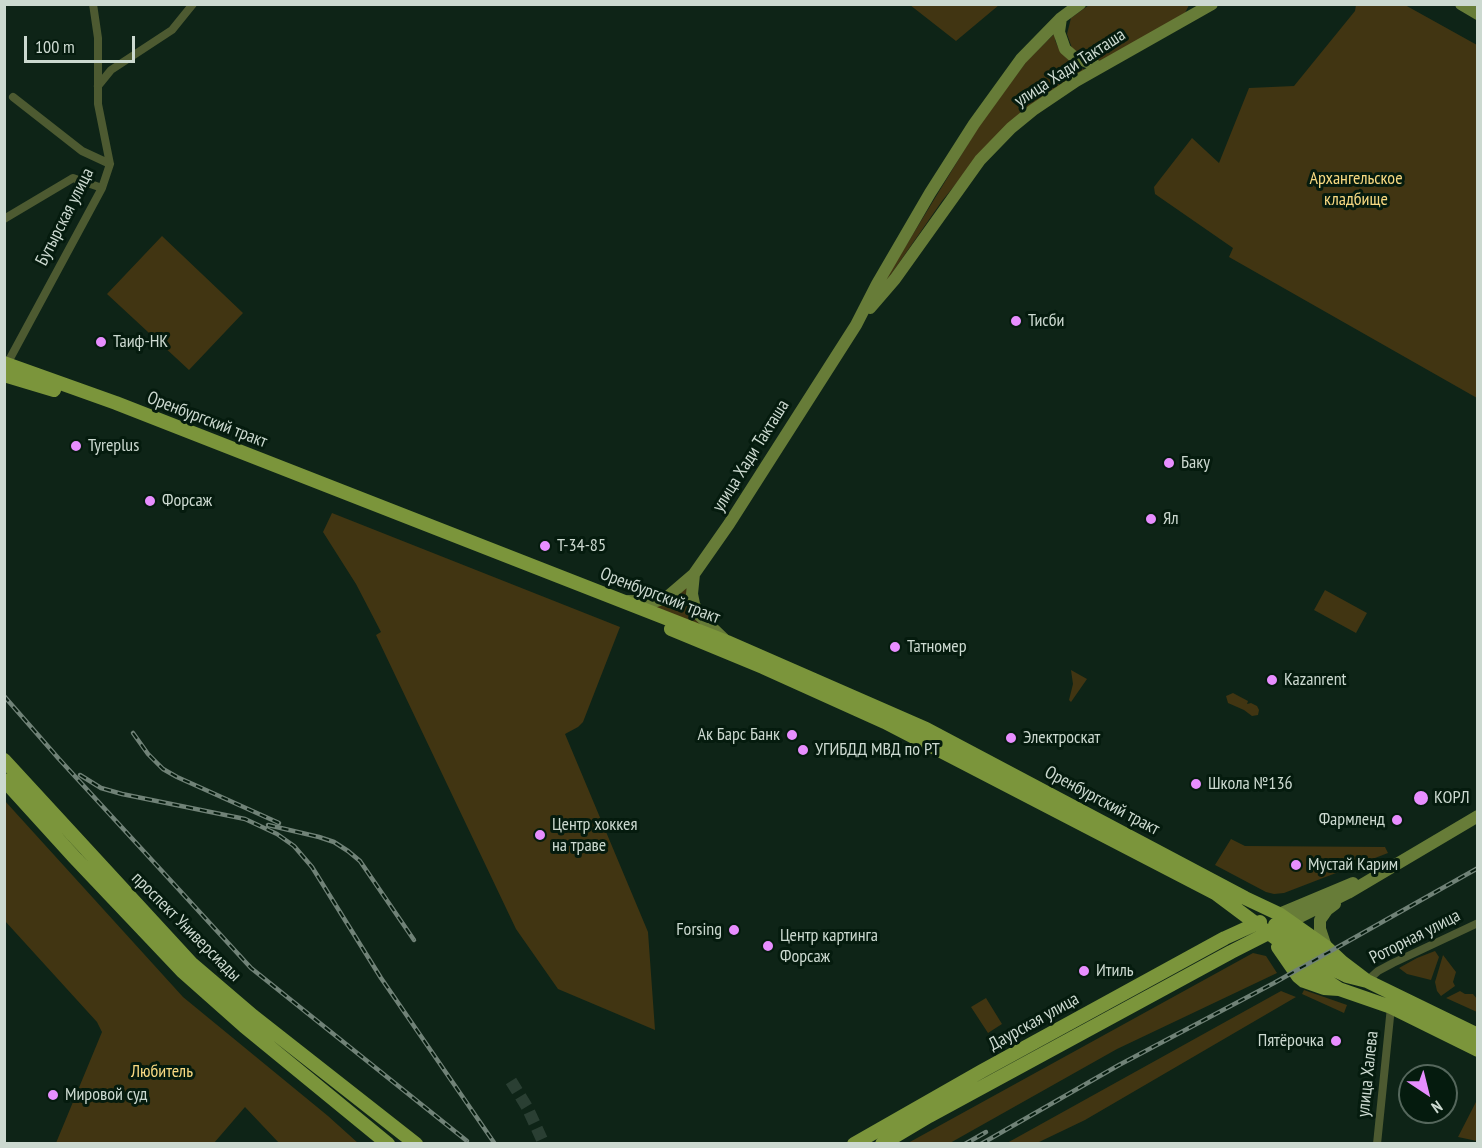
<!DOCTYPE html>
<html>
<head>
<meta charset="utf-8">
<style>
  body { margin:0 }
  #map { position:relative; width:1482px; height:1148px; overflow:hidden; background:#0e2417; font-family:"PT Sans Narrow",sans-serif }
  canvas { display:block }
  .frame { position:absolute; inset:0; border:6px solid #ccd9d0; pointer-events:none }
  .north { position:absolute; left:1398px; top:1064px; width:60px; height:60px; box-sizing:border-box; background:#051b0e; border:2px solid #55675c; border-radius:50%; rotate:145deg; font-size:16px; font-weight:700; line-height:24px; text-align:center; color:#ccd9d0 }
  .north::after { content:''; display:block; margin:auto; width:21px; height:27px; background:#e88eff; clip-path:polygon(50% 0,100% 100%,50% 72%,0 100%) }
  .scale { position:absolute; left:24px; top:36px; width:111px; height:27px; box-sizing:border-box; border:3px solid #ccd9d0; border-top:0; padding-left:8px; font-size:18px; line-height:21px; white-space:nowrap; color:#ccd9d0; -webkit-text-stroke:4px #051b0e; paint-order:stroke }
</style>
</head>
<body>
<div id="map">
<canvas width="1482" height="1148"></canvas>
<div class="frame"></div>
<div class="north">N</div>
<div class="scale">100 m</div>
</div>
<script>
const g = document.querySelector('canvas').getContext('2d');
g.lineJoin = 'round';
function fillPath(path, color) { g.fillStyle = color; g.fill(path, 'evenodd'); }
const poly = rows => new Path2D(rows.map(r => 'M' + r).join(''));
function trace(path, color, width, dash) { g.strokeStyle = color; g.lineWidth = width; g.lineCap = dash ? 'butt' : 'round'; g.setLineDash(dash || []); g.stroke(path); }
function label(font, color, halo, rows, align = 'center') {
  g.font = font + ' "PT Sans Narrow",sans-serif'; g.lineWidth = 6; g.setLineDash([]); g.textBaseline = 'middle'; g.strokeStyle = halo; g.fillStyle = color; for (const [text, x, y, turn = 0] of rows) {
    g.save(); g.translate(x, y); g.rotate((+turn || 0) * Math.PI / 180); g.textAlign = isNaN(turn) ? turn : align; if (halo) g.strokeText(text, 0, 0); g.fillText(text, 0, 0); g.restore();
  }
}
fillPath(poly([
  [910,5,999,5,956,41],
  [1089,5,1189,5,1184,15,1104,60,1095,62,1073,51,1067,34,1071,18],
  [1356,5,1405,5,1477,45,1477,398,1229,257,1233,248,1155,194,1154,187,1192,138,1219,163,1249,88,1294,86,1355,11],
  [1057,31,1055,40,1058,47,1068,59,1085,70,1035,102,1009,124,981,153,942,201,869,306,979,126,1026,62],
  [162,236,243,313,189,370,107,294],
  [332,513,620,627,583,722,578,727,565,734,648,932,655,1030,558,989,516,929,376,635,381,632,356,584,323,532],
  [691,579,708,628,651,606],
  [1325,590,1367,613,1356,633,1314,610],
  [1071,670,1087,679,1071,702,1069,700,1073,684],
  [1233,693,1248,701,1247,704,1251,703,1257,706,1259,710,1258,715,1252,716,1244,710,1228,703,1226,696],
  [5,801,183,997,328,1116,358,1143,279,1143,245,1107,214,1143,56,1143,102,1032,97,1022,5,921],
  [1231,839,1245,846,1385,847,1388,853,1284,893,1274,894,1266,892,1215,865],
  [1435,951,1439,957,1431,980,1407,974,1399,968,1417,958],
  [1253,953,1266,956,1277,973,1117,1049,950,1143,908,1143],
  [1443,955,1456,972,1453,982,1455,986,1441,996,1437,991,1435,982],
  [1304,990,1347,1005,1344,1013,1302,994],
  [1281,991,1296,997,1085,1120,1037,1143,1007,1143],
  [1460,991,1465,994,1473,994,1477,999,1477,1012,1446,998],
  [986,998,1002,1024,988,1033,971,1007],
  [1477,1100,1477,1141,1458,1137]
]), '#413512');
trace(poly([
  [511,1081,527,1107,544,1144]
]), '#2a3f33', 12, [12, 6]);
trace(poly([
  [98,86,111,70,172,30,193,4],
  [13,97,82,151,110,164],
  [4,219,73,178,102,188],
  [7,364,102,188,110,164,98,104,98,38,93,4],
  [1367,981,1378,971,1393,963,1478,923],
  [1377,1144,1391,1007]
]), '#4d5a31', 8);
trace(poly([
  [1461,4,1478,14],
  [1061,18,1059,32,1065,49,1073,56,1099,67],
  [870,308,895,279,980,160,1011,128,1033,110,1076,81,1212,4],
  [694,574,692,594,694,604,699,615,724,639],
  [628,601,653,602,666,598,694,574,729,524,856,325,877,284,930,193,974,124,1021,59,1061,18,1080,4],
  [1279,914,1353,883],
  [1290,922,1348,893,1478,816],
  [1326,947,1320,929,1320,920,1327,910,1335,904]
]), '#677c38', 12);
trace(poly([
  [4,363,116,403,727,642,926,729,1245,898,1279,914,1326,947,1342,962,1367,981],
  [4,375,54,390],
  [671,629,763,667,885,722,1215,893,1290,949,1315,973,1339,989],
  [4,760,191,963,253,1016,416,1144],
  [4,780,74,857,182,971,244,1026,388,1144],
  [1275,925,1307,947,1327,966,1347,976,1367,981,1478,1035],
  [1278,947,1298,976,1304,981,1324,988,1339,989,1391,1007,1478,1050],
  [854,1144,982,1071,1225,938,1260,922],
  [882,1144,929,1116,1231,952,1290,922]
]), '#7b953b', 14);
const rail = poly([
  [4,696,59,759,251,968,467,1141],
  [133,733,148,754,163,769,177,777,279,823],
  [80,775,101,788,122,794,245,819,277,834,294,846,312,867,381,978,495,1144],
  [268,825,319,837,334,842,348,851,360,861,414,940],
  [965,1144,986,1132],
  [981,1144,1119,1065,1274,983,1478,868]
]);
trace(rail, '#708277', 4.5);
trace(rail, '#051b0e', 2, [7]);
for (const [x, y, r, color] of [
  [1016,321,6,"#e88eff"],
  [101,342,6,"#e88eff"],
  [76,446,6,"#e88eff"],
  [1169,463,6,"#e88eff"],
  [150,501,6,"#e88eff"],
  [1151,519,6,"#e88eff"],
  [545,546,6,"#e88eff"],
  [895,647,6,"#e88eff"],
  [1272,680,6,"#e88eff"],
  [792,735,6,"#e88eff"],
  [1011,738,6,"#e88eff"],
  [803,750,6,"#e88eff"],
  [1196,784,6,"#e88eff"],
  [1421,798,8,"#e88eff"],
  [1397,820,6,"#e88eff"],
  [540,835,6,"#e88eff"],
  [1296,865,6,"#e88eff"],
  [734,930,6,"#e88eff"],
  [768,946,6,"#e88eff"],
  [1084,971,6,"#e88eff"],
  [1336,1041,6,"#e88eff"],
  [53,1095,6,"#e88eff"]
]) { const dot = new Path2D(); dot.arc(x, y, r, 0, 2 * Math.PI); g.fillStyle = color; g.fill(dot); trace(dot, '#051b0e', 2); }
label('18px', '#ccd9d0', '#051b0e', [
  ["улица Хади Такташа",1070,68,-33],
  ["Бутырская улица",65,217,-63],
  ["Оренбургский тракт",207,420,21],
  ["улица Хади Такташа",751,456,-58],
  ["Оренбургский тракт",660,596,21],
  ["Оренбургский тракт",1102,801,28],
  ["проспект Универсиады",186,927,45],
  ["Роторная улица",1415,937,-27],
  ["Даурская улица",1034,1022,-29],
  ["улица Халева",1368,1074,-84]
]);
label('18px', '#f8d982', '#051b0e', [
  ["Архангельское",1356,179],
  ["кладбище",1356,200],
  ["Любитель",162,1072]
]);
label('18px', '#ccd9d0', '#051b0e', [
  ["Тисби",1028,321],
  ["Таиф-НК",113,342],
  ["Tyreplus",88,446],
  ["Баку",1181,463],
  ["Форсаж",162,501],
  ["Ял",1163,519],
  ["T-34-85",557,546],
  ["Татномер",907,647],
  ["Kazanrent",1284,680],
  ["Ак Барс Банк",780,735,"right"],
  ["Электроскат",1023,738],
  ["УГИБДД МВД по РТ",815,750],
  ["Школа №136",1208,784],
  ["КОРЛ",1434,798],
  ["Фармленд",1385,820,"right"],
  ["Центр хоккея",552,825],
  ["на траве",552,846],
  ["Мустай Карим",1308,865],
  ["Forsing",722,930,"right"],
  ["Центр картинга",780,936],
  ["Форсаж",780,957],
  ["Итиль",1096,971],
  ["Пятёрочка",1324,1041,"right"],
  ["Мировой суд",65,1095]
], 'left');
</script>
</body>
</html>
